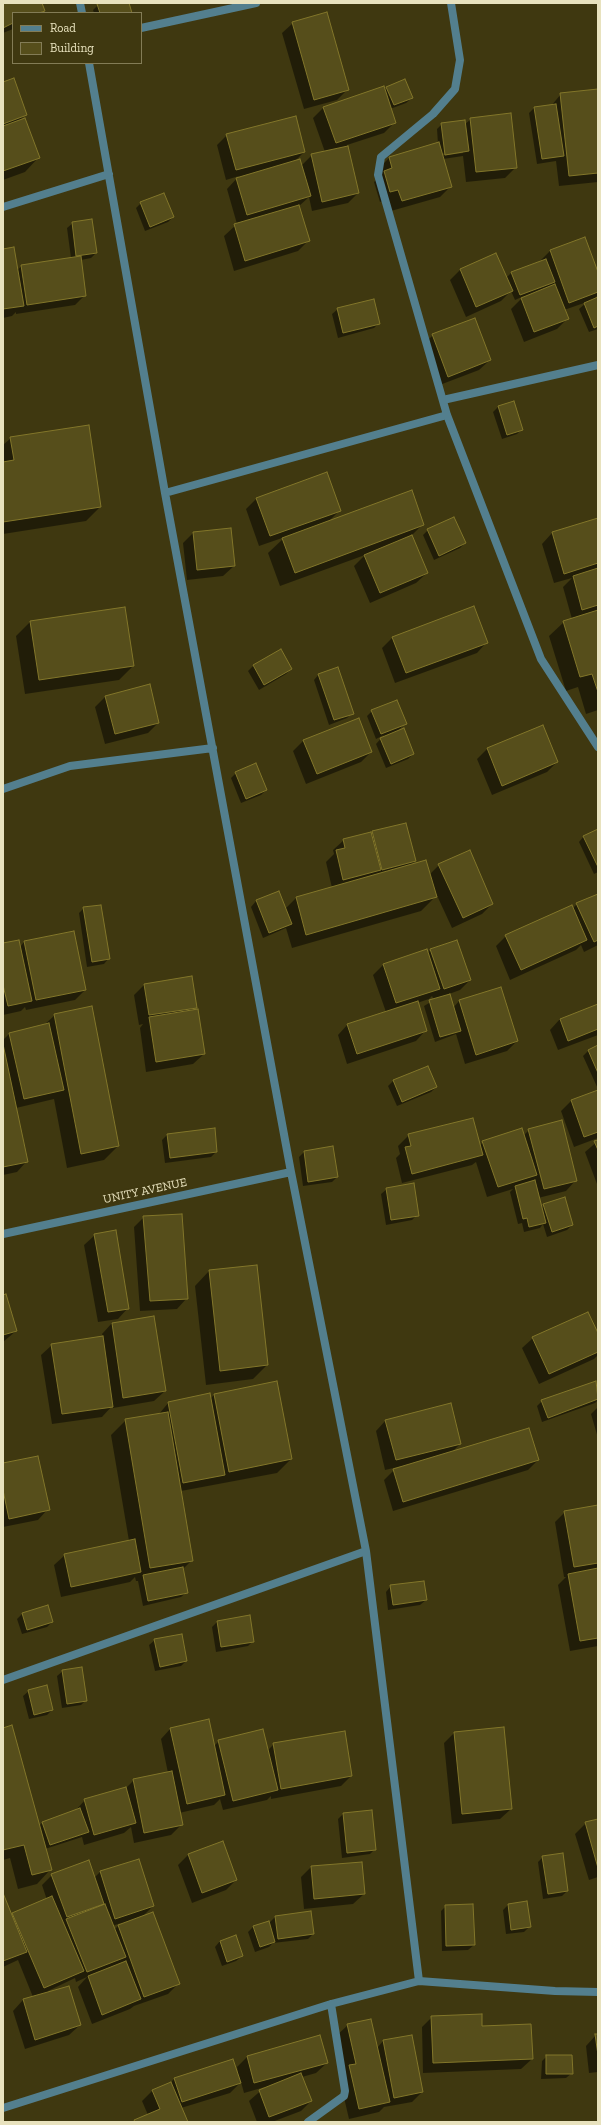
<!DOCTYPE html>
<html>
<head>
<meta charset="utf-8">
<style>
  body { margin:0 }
  #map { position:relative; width:601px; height:2125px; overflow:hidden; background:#3f3810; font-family:"Zilla Slab",serif }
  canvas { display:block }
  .frame { position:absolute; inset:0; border:4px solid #e8e2be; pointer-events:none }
  .legend { position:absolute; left:12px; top:12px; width:130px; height:52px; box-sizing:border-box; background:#3f3810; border:1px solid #837c56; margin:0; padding:5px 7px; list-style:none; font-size:12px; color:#e8e2be }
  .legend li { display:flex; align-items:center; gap:8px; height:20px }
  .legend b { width:20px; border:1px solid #837c56 }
</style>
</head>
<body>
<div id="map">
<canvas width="601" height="2125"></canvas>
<div class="frame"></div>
<ul class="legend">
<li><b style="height:5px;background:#537f8e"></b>Road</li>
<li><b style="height:11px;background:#564e1b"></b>Building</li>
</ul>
</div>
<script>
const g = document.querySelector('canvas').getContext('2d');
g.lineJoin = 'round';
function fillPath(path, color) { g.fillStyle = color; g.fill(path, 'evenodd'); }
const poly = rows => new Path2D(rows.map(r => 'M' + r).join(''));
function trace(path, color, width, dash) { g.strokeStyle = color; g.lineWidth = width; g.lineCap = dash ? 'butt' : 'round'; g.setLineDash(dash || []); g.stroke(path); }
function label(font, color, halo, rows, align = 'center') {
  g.font = font + ' "Zilla Slab",serif'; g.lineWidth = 3.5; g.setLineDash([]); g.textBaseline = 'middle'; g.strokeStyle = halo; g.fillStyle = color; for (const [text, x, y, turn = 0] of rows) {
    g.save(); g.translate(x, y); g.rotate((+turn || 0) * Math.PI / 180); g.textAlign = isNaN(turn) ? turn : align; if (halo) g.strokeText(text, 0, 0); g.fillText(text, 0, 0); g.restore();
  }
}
fillPath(poly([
  [3,3,41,3,44,10,41,13,13,13,13,29,3,33],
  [104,3,128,3,131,13,94,13,93,10,98,5],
  [293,23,347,90,337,100,304,109,282,33],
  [3,83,26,114,20,120,39,157,25,172,3,180],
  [387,87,412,98,406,103,390,109,394,123,384,133,347,145,358,193,348,203,312,211,309,197,298,207,309,240,298,251,234,271,224,236,237,224,227,189,239,176,226,180,217,145,227,135,304,152,294,162,301,166,312,155,325,152,313,118,324,107,384,90],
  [598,90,598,182,559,186,556,161,537,164,529,113,534,108,551,106,561,94],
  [471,119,516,167,505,178,466,182,463,156,443,159,451,186,440,197,391,211,388,199,380,202,374,182,381,175,379,168,389,158,438,144,437,129,442,124,464,125],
  [463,151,463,153,440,156,440,154],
  [141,203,173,217,168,222,145,231,136,208],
  [73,223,96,253,91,258,81,260,85,295,75,305,16,314,16,312,12,316,3,318,3,250,17,270,22,266,71,258,67,228],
  [584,239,598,275,598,295,592,301,598,298,598,329,589,332,579,309,587,302,564,310,567,319,557,329,524,342,511,309,524,296,515,300,511,291,501,301,466,317,450,280,460,270,495,254,506,278,511,273,540,261,550,251],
  [338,309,379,323,374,328,338,338,332,314],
  [433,335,490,360,479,370,437,386,423,345],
  [498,407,522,429,517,434,502,439,493,412],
  [11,438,100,507,86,521,3,534,3,445],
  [327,474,340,510,328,522,423,524,411,536,427,573,416,583,370,603,354,566,365,555,280,586,268,553,285,537,259,546,246,509,256,499],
  [598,519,598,710,586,714,578,687,566,691,549,636,564,622,572,619,563,587,572,578,554,583,542,544,552,533],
  [428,530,465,543,460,548,434,560,423,535],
  [193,533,234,566,223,576,187,580,183,543],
  [474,607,487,642,477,653,395,683,382,648,392,638],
  [30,622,133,666,119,680,25,694,16,636],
  [281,650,291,669,286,674,259,690,248,671,253,666],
  [319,674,352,713,347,718,329,725,314,680],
  [105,697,158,723,148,733,105,744,95,707],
  [372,711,405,723,397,732,413,754,408,759,386,768,376,744,384,735,376,739,367,716],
  [358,719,371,752,361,762,306,784,293,751,303,741],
  [542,726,557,762,547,772,492,795,477,759,487,749],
  [236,773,266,790,261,795,241,803,231,778],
  [598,830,598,872,594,874,579,842,584,836],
  [373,832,415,861,410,866,429,875,439,865,492,904,482,914,452,928,434,889,435,897,421,911,292,948,286,928,263,938,251,907,256,901,278,892,285,909,296,898,332,888,326,862,334,854,333,850,344,840,370,835],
  [598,895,598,945,584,952,581,945,576,950,510,980,496,946,506,936,572,909,577,904],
  [84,908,109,958,104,964,87,967,79,913],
  [24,942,85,990,75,1000,26,1010,25,1007,21,1011,3,1015,3,944,20,947],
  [431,950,470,980,460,990,449,994,453,1008,459,1001,501,988,517,1041,507,1051,465,1064,456,1034,435,1042,424,1006,434,1000,432,996,429,999,417,1003,426,1030,416,1041,347,1064,338,1035,348,1024,386,1012,373,975,384,964,427,953],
  [144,985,196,1007,192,1011,204,1054,193,1064,146,1072,140,1028,143,1024,139,1025,134,995],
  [598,1005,598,1035,558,1050,550,1030,560,1019],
  [55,1015,118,1146,104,1160,67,1168,54,1099,16,1108,27,1161,17,1172,3,1175,3,1040,9,1034,44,1025],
  [598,1046,598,1089,583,1056,588,1051],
  [427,1068,436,1087,431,1092,397,1106,388,1086,393,1081],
  [598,1091,598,1138,574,1147,561,1111,571,1101],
  [214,1129,216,1152,211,1157,165,1163,162,1140,167,1135],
  [529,1130,576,1180,566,1191,538,1198,541,1208,544,1205,572,1225,567,1230,547,1237,543,1224,540,1228,524,1232,522,1223,518,1224,510,1192,513,1189,487,1197,476,1162,472,1165,402,1183,396,1158,400,1154,398,1146,409,1135,480,1145,483,1142,523,1136],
  [598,1141,598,1184,597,1184,585,1152],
  [332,1147,337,1177,332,1182,303,1186,299,1157,304,1152],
  [387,1189,417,1215,412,1220,386,1225,381,1194],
  [144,1217,187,1298,177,1309,140,1311,134,1227],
  [95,1235,128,1308,118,1319,98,1322,84,1245],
  [209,1271,267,1365,253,1379,206,1385,195,1286],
  [3,1296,16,1331,3,1342],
  [112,1323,165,1391,154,1401,113,1408,113,1405,102,1417,52,1424,41,1355,52,1345,103,1337,102,1334],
  [598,1336,598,1355,594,1359,539,1384,522,1348,533,1338],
  [595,1382,598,1390,598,1400,595,1403,542,1422,537,1406,542,1401],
  [214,1395,291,1459,277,1473,181,1491,192,1560,182,1570,187,1592,181,1597,143,1606,138,1581,136,1581,135,1577,130,1582,61,1597,54,1565,65,1555,129,1541,111,1435,126,1420,159,1414,169,1402,210,1399],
  [598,1407,598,1438,591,1414],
  [386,1420,460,1444,451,1453,538,1460,528,1470,393,1511,384,1480,394,1470,403,1467,402,1466,385,1470,376,1431],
  [3,1464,48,1509,38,1520,3,1527],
  [598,1506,598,1646,570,1651,558,1585,566,1577,564,1577,555,1522,565,1512],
  [391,1586,426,1600,420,1605,388,1610,386,1592],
  [47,1607,52,1622,47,1627,22,1634,17,1619,22,1614],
  [217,1622,253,1641,248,1646,216,1652,212,1627],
  [155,1640,186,1661,181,1666,155,1671,149,1645],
  [63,1671,86,1700,81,1705,62,1708,57,1676],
  [29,1691,52,1710,47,1715,29,1719,23,1696],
  [171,1728,214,1746,219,1741,268,1750,274,1744,351,1776,341,1786,271,1799,271,1796,267,1800,223,1810,220,1799,214,1805,179,1813,181,1825,171,1835,134,1843,131,1827,124,1833,84,1845,82,1837,45,1849,51,1869,37,1884,18,1889,10,1858,3,1860,3,1729,39,1826,42,1823,75,1811,85,1800,125,1789,134,1780,168,1773,161,1739],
  [454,1733,511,1809,500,1819,452,1824,444,1743],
  [343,1814,375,1849,370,1854,342,1858,338,1819],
  [598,1820,598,1877,589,1880,575,1834,586,1823],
  [223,1842,236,1880,226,1890,192,1903,178,1865,188,1855],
  [543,1857,567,1891,562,1896,543,1899,538,1862],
  [138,1860,153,1906,142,1917,178,1984,168,1994,134,2006,130,2009,92,2024,78,1987,87,1977,76,1982,75,1978,48,1991,80,2025,69,2035,25,2049,13,2011,23,2000,33,1997,18,1960,3,1967,3,1896,11,1916,47,1900,42,1885,52,1875,94,1878,100,1872],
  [121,1923,114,1930,112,1926],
  [311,1867,364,1894,353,1904,304,1909,301,1877],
  [508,1905,530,1926,524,1932,506,1934,503,1910],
  [446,1906,474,1945,468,1950,442,1951,441,1911],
  [310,1912,313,1934,308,1939,273,1943,269,1947,255,1952,248,1932,253,1927,269,1923,275,1917],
  [235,1936,242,1956,236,1961,222,1966,215,1947,220,1941],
  [432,2017,481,2028,532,2059,521,2069,423,2073,422,2027],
  [348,2025,377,2048,383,2041,411,2036,422,2092,412,2102,384,2107,379,2112,349,2119,339,2076,337,2035],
  [596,2035,598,2035,598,2072,589,2073,586,2046],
  [319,2036,327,2063,316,2073,302,2077,311,2101,301,2111,272,2122,257,2122,249,2101,265,2087,244,2093,241,2082,230,2093,181,2108,187,2122,134,2122,148,2115,142,2101,152,2091,170,2083,174,2079,237,2073,238,2073,237,2067,247,2057],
  [547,2056,572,2073,566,2078,541,2079,542,2061]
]), '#0007');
const building = poly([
  [3,3,42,3,45,11,39,13,13,13,13,23,3,28,3,3],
  [100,3,129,3,132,13,100,13,97,4,100,3],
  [327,12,349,90,314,100,292,22,327,12],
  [14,78,27,115,3,124,3,82,14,78],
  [405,79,413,98,394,105,386,87,405,79],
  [384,86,396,123,336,143,323,107,384,86],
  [598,89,598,173,569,176,560,93,598,89],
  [556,104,564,156,542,159,534,107,556,104],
  [511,113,517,168,476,172,470,118,511,113],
  [296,116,305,152,236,170,226,134,296,116],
  [25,118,40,158,3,171,3,126,25,118],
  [465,120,469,151,445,155,441,123,465,120],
  [439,142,452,187,402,201,398,190,390,192,384,171,392,168,389,157,439,142],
  [348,146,359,193,322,202,311,154,348,146],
  [300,159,311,196,247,215,236,178,300,159],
  [164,193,174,217,150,227,140,202,164,193],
  [299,205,310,241,245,261,234,224,299,205],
  [92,219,97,253,76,256,72,222,92,219],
  [585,237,598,272,598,292,569,303,550,250,585,237],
  [14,247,24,306,3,309,3,249,14,247],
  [496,253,513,291,476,307,460,269,496,253],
  [81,256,86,296,27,305,21,265,81,256],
  [546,259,555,282,520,295,511,272,546,259],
  [555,284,569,319,534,332,521,298,555,284],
  [598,297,598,326,594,328,584,303,598,297],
  [374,299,380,324,343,333,337,308,374,299],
  [475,318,491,360,448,377,432,334,475,318],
  [514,401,523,430,507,435,498,406,514,401],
  [89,425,101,507,3,522,3,462,14,460,10,437,89,425],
  [327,472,341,511,270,536,256,498,327,472],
  [412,490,424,525,295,573,282,538,412,490],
  [454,517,466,543,439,556,427,529,454,517],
  [598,518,598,563,564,574,552,532,598,518],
  [231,528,235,566,197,570,193,532,231,528],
  [412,535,428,573,380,593,364,555,412,535],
  [598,568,598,605,582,610,573,576,598,568],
  [474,606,488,643,406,673,392,637,474,606],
  [125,607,134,666,39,680,30,621,125,607],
  [598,610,598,692,592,674,580,677,563,621,598,610],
  [281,649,292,669,264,685,253,665,281,649],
  [338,667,354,714,334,720,318,674,338,667],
  [150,684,159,723,115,734,105,696,150,684],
  [397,700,407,724,381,734,371,710,397,700],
  [359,718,372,752,317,774,303,740,359,718],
  [543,725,558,762,502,786,487,748,543,725],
  [404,728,414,754,391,764,380,738,404,728],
  [256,763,267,790,246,799,235,772,256,763],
  [406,823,416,861,382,870,372,831,406,823],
  [598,829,598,867,583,836,598,829],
  [371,832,381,870,343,880,336,850,345,848,343,839,371,832],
  [470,850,493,904,463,918,438,864,470,850],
  [426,860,437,897,306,935,296,897,426,860],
  [279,891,292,924,269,933,256,900,279,891],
  [598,894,598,940,594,942,576,903,598,894],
  [101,905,110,959,92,962,83,907,101,905],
  [572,905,587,940,521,970,505,935,572,905],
  [74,931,86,990,36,1000,24,941,74,931],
  [19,940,32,1001,8,1006,3,985,3,943,19,940],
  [457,940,471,980,444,989,430,949,457,940],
  [427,949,440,989,396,1003,383,964,427,949],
  [192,976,197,1008,149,1015,144,984,192,976],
  [501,987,518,1041,476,1055,459,1000,501,987],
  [450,994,461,1031,440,1037,429,1000,450,994],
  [418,1001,427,1031,357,1054,347,1024,418,1001],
  [598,1004,598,1029,568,1041,560,1019,598,1004],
  [92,1006,119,1146,81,1154,54,1014,92,1006],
  [198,1009,205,1054,156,1062,149,1017,198,1009],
  [49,1023,64,1090,24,1099,9,1033,49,1023],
  [3,1044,28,1162,3,1167,3,1044],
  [598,1045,598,1073,588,1050,598,1045],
  [428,1066,437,1087,402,1102,393,1080,428,1066],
  [598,1090,598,1132,584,1137,571,1100,598,1090],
  [473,1118,483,1155,412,1174,405,1147,411,1146,408,1134,473,1118],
  [562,1120,577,1181,544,1189,528,1129,562,1120],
  [215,1128,217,1152,170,1158,167,1134,215,1128],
  [522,1128,537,1175,498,1187,482,1141,522,1128],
  [598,1140,598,1150,594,1141,598,1140],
  [333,1146,338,1177,308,1182,304,1151,333,1146],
  [535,1180,546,1223,529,1227,527,1218,523,1219,515,1186,535,1180],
  [414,1183,419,1216,391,1220,386,1188,414,1183],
  [565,1197,573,1225,552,1232,543,1204,565,1197],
  [182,1214,188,1299,150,1301,143,1216,182,1214],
  [116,1230,129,1309,108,1312,94,1234,116,1230],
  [257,1265,268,1365,220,1371,209,1270,257,1265],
  [6,1294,17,1331,3,1335,3,1295,6,1294],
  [588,1312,598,1333,598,1352,549,1374,532,1337,588,1312],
  [154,1316,166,1391,123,1398,112,1323,154,1316],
  [103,1336,113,1407,62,1414,51,1344,103,1336],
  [277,1381,292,1459,229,1472,214,1394,277,1381],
  [596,1381,598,1399,548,1418,541,1400,596,1381],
  [210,1393,225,1475,183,1483,168,1402,210,1393],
  [451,1403,461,1444,396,1460,385,1420,451,1403],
  [168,1412,193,1561,150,1568,125,1419,168,1412],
  [529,1428,539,1460,403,1502,393,1469,529,1428],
  [38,1456,50,1510,9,1519,3,1490,3,1463,38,1456],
  [598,1505,598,1563,574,1567,564,1511,598,1505],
  [135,1539,141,1572,71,1587,64,1554,135,1539],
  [183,1567,188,1593,148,1601,143,1575,183,1567],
  [598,1568,598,1638,580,1641,568,1574,598,1568],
  [424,1581,427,1600,393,1605,390,1585,424,1581],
  [48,1605,53,1622,27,1630,22,1613,48,1605],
  [250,1615,254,1642,221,1647,217,1621,250,1615],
  [182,1634,187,1661,160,1667,154,1639,182,1634],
  [82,1667,87,1701,67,1704,62,1670,82,1667],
  [47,1685,53,1710,34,1715,28,1690,47,1685],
  [209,1719,225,1795,187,1804,170,1728,209,1719],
  [12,1725,52,1870,32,1875,24,1845,3,1850,3,1728,12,1725],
  [504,1727,512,1809,462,1814,454,1732,504,1727],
  [263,1729,278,1790,233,1801,218,1740,263,1729],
  [345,1731,352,1776,281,1789,273,1743,345,1731],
  [172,1771,183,1825,144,1833,133,1779,172,1771],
  [126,1787,136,1823,94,1835,84,1799,126,1787],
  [80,1808,89,1832,50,1845,42,1822,80,1808],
  [372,1810,376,1850,347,1853,343,1813,372,1810],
  [598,1819,598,1868,585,1822,598,1819],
  [223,1841,237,1880,202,1893,188,1854,223,1841],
  [563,1853,568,1891,548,1894,542,1856,563,1853],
  [139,1859,154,1906,115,1919,100,1871,139,1859],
  [89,1860,104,1904,67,1917,51,1874,89,1860],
  [362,1862,365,1894,314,1899,311,1866,362,1862],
  [3,1893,27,1952,3,1961,3,1893],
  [52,1896,84,1971,44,1988,12,1913,52,1896],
  [527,1901,531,1927,511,1930,508,1904,527,1901],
  [105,1904,126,1957,87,1972,66,1919,105,1904],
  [473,1904,475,1945,446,1946,445,1905,473,1904],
  [311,1911,314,1934,278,1939,275,1916,311,1911],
  [153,1912,180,1984,144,1997,118,1925,153,1912],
  [269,1921,275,1942,260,1947,253,1926,269,1921],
  [236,1935,243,1956,227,1962,220,1941,236,1935],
  [126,1961,141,1999,102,2015,88,1976,126,1961],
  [69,1986,81,2025,35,2040,23,1999,69,1986],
  [482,2014,482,2026,531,2024,533,2059,433,2063,431,2016,482,2014],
  [371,2019,390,2102,359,2109,349,2065,356,2064,347,2024,371,2019],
  [595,2034,598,2034,598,2055,595,2034],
  [320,2035,328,2063,254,2083,247,2056,320,2035],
  [412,2035,423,2092,394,2098,383,2040,412,2035],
  [546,2055,572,2055,573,2074,546,2074,546,2055],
  [233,2059,241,2083,182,2102,174,2078,233,2059],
  [301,2073,312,2101,269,2117,259,2090,301,2073],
  [171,2082,188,2122,135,2122,134,2120,160,2109,152,2090,171,2082]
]);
fillPath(building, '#564e1b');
trace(building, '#82762a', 1);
trace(poly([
  [80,3,82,13],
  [451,3,460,60,455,89,433,114,381,157,378,175,447,415,541,659,598,747],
  [141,28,256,3],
  [89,63,165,493,291,1172,366,1551,419,1981],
  [3,207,109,174],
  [443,400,598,365],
  [165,493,447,415],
  [3,789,70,766,213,748],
  [3,1234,291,1172],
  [3,1680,366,1551],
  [3,2108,331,2004,419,1981,555,1991,598,1992],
  [308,2122,344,2096,345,2091,331,2004]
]), '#537f8e', 8);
label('12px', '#e8e2be', '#3f3810', [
  ["UNITY AVENUE",145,1191,-12]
]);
</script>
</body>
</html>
